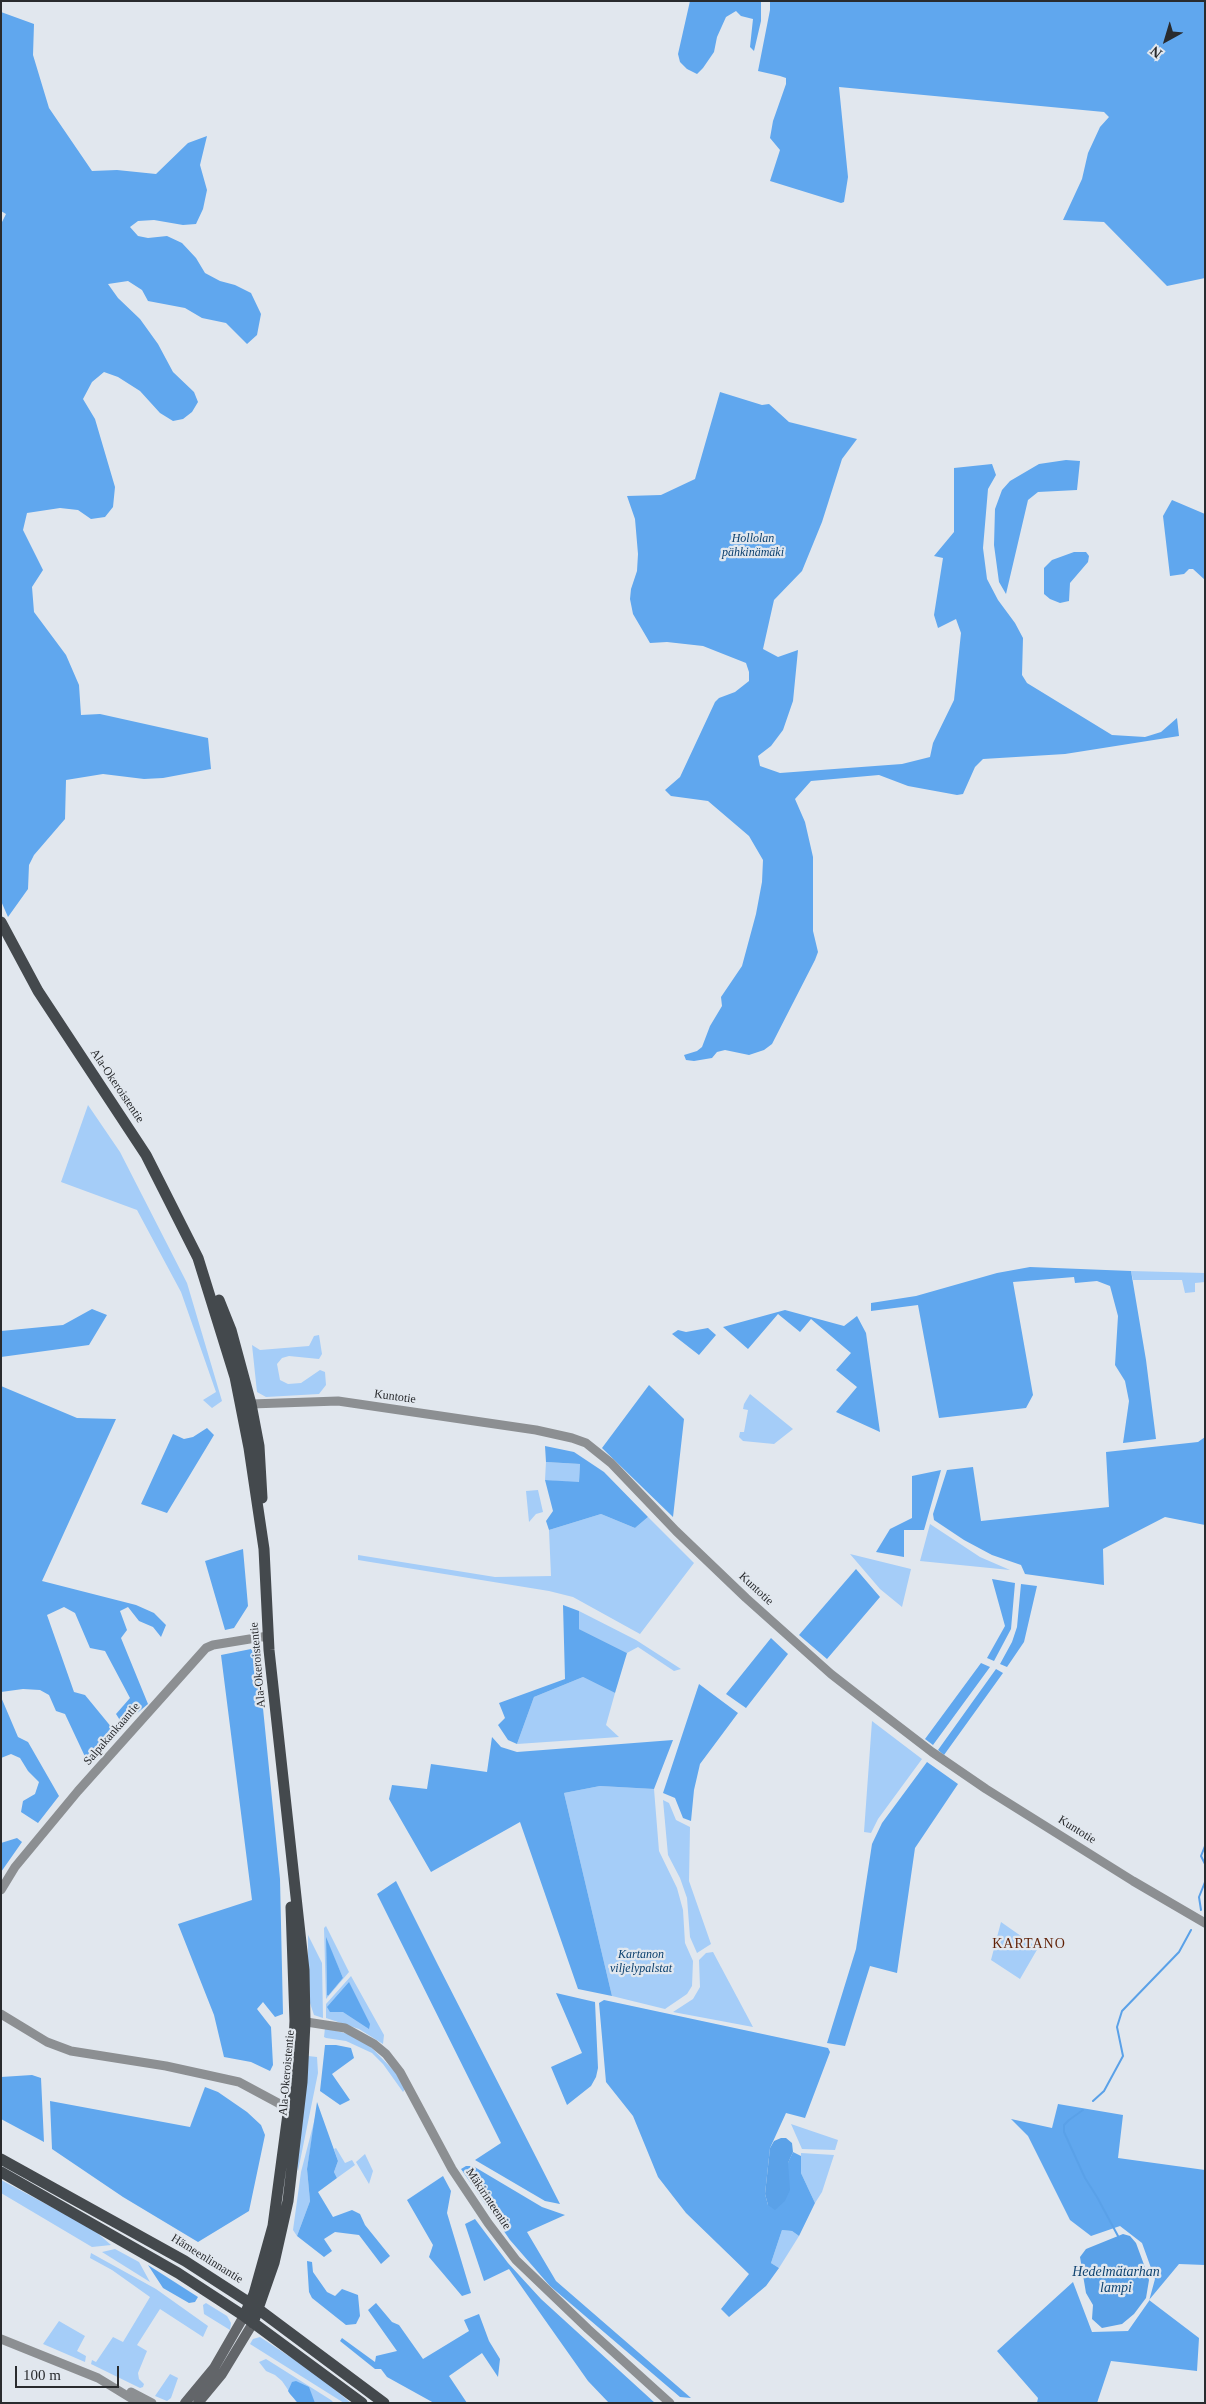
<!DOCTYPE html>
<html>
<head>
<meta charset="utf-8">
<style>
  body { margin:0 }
  #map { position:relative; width:1206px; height:2404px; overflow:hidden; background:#e1e7ee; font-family:"Times New Roman",serif }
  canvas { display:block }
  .frame { position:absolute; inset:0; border:2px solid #292b2e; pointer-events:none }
  .north { position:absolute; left:1141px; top:15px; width:50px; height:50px; -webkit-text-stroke:4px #e1e7ee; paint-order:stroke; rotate:219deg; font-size:14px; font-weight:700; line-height:20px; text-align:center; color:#292b2e }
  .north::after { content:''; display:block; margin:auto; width:18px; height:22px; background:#292b2e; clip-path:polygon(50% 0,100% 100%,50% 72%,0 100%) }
  .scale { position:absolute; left:15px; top:2366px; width:104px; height:22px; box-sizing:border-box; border:2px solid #292b2e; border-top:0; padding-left:6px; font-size:15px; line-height:18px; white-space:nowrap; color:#292b2e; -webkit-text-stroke:4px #e1e7ee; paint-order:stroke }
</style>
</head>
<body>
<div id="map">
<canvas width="1206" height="2404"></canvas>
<div class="frame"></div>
<div class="north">N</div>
<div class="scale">100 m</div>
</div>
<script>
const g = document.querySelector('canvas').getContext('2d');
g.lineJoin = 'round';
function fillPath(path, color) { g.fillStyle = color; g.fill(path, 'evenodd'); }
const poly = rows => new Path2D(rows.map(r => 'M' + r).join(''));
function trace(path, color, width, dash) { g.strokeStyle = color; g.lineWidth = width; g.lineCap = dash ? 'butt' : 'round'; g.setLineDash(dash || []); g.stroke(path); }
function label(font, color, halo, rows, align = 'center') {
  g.font = font + ' "Times New Roman",serif'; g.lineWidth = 4.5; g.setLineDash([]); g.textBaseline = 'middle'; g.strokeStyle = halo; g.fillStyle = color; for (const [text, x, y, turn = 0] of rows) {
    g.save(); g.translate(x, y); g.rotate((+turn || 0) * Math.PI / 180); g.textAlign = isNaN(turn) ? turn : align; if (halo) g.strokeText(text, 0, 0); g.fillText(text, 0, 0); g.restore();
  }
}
fillPath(poly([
  [88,1105,120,1152,187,1283,222,1401,212,1408,203,1400,216,1392,181,1292,137,1210,61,1182],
  [1131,1271,1205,1273,1205,1282,1195,1283,1195,1292,1185,1293,1182,1280,1133,1280],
  [319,1335,322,1354,319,1359,289,1356,282,1358,277,1364,280,1380,288,1384,301,1383,320,1370,325,1372,326,1385,319,1394,266,1397,257,1392,252,1345,260,1350,309,1346,314,1336],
  [750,1394,793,1429,774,1444,743,1441,739,1437,740,1432,744,1432,748,1410,743,1409,744,1404],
  [546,1462,580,1464,579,1483,545,1480],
  [538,1490,543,1512,536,1514,529,1522,526,1491],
  [601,1514,635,1528,648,1517,694,1563,640,1634,573,1597,549,1591,358,1560,358,1555,495,1577,551,1576,549,1530],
  [930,1524,980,1557,1010,1570,920,1561],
  [850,1554,911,1569,902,1607,880,1589],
  [579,1611,636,1640,681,1669,674,1671,638,1647,627,1653,579,1629],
  [583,1677,615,1693,606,1725,619,1737,517,1744,534,1697],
  [872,1721,922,1759,878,1819,871,1833,864,1832],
  [600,1786,654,1789,659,1851,677,1888,683,1910,685,1943,693,1961,692,1986,687,1994,665,2009,612,1996,564,1793],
  [663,1800,669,1803,676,1820,690,1827,689,1881,711,1944,697,1953,690,1937,687,1898,680,1878,668,1855],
  [1001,1922,1038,1948,1020,1979,991,1960],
  [326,1926,349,1972,326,1999,324,1928],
  [326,1939,343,1978,328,1996,327,1995],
  [308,1935,322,1963,323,2018,314,2015,308,1997],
  [713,1952,753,2027,673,2012,693,1999,700,1987,699,1960,706,1953],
  [351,1976,384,2035,383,2044,359,2029,326,2018,326,2004],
  [325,2028,352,2035,370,2046,396,2073,405,2089,403,2092,383,2064,372,2053,346,2041,326,2038,324,2037],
  [308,2056,317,2057,318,2073,298,2171,297,2165],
  [316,2114,307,2169,310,2201,297,2236,293,2230,301,2172],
  [791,2124,838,2140,835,2150,802,2149],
  [336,2148,345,2163,352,2160,355,2165,337,2178,334,2172,338,2161,334,2149],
  [801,2153,834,2155,822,2192,815,2203,801,2173],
  [365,2154,373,2171,369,2184,356,2162],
  [1,2180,93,2229,111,2245,92,2247,1,2193],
  [782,2230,792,2231,799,2236,779,2268,771,2263],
  [115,2249,139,2262,150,2282,102,2252],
  [91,2253,156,2289,208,2326,203,2337,160,2309,137,2345,147,2351,138,2373,139,2379,144,2384,143,2387,140,2388,91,2364,92,2360,96,2362,113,2337,123,2342,150,2297,112,2270,90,2258],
  [206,2303,227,2316,231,2323,230,2330,204,2314,203,2305],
  [59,2321,85,2336,77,2351,86,2356,85,2362,43,2344],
  [260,2337,316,2374,351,2403,344,2403,250,2344,253,2339],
  [266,2359,331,2400,334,2403,297,2403,282,2381,275,2375,266,2371,259,2362],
  [170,2374,178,2378,171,2398,167,2401,155,2396]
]), '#a5cdf8');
fillPath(poly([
  [690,1,761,1,761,21,754,51,750,47,753,19,741,16,736,11,726,17,717,37,714,52,703,68,697,74,687,69,680,62,678,54],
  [770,1,1205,1,1205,278,1167,286,1104,222,1063,220,1082,179,1088,153,1100,127,1109,117,1104,112,839,87,848,177,844,202,841,203,770,181,780,150,770,138,773,121,786,84,786,78,780,76,758,71,770,10],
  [1,12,34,24,33,55,49,108,92,171,117,170,156,174,188,143,207,136,200,165,207,190,203,209,196,224,183,225,154,220,138,221,130,227,138,236,148,238,167,236,182,243,196,258,205,273,220,281,235,285,251,293,261,314,257,335,247,344,226,323,202,318,185,308,148,301,142,290,128,281,108,284,118,298,140,319,158,344,173,372,194,392,198,402,192,412,183,419,173,421,160,413,140,391,118,377,104,372,92,382,83,399,95,419,115,487,113,507,105,517,91,519,78,510,60,508,27,513,23,530,43,570,32,587,34,612,66,655,79,685,81,715,100,714,208,738,211,769,163,778,144,779,103,774,66,780,65,819,34,855,29,865,28,889,8,917,1,901,1,224,6,214,1,211],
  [720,392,762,405,769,404,789,422,857,439,842,459,822,522,802,571,774,600,763,649,778,657,798,650,793,701,783,730,771,746,758,756,760,766,780,773,902,764,930,757,933,743,954,700,961,633,956,619,938,628,934,615,943,558,934,556,954,532,954,468,992,464,996,475,988,489,983,548,987,579,998,600,1015,623,1023,638,1022,675,1027,683,1112,735,1145,737,1161,732,1177,718,1179,736,1065,754,983,759,975,767,963,794,957,795,908,786,879,775,811,781,795,799,805,822,813,857,813,931,818,952,815,960,772,1044,764,1050,749,1055,725,1050,717,1052,712,1058,694,1061,686,1060,684,1055,697,1051,702,1047,710,1026,722,1006,721,997,742,966,756,914,762,882,763,860,749,836,708,801,671,796,665,790,680,777,715,702,719,698,735,692,749,681,749,672,746,663,703,646,667,642,650,643,633,614,630,599,631,589,637,571,638,554,635,519,627,496,661,495,695,479],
  [1066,460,1080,461,1077,490,1038,492,1028,500,1006,594,999,582,994,545,995,509,1002,490,1010,481,1039,464],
  [1172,500,1205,514,1205,580,1193,569,1189,569,1184,574,1170,576,1163,516],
  [1074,552,1086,552,1089,556,1088,562,1070,583,1069,601,1060,603,1050,599,1044,594,1044,568,1052,560],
  [1030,1267,1131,1271,1146,1360,1156,1439,1123,1443,1129,1401,1125,1381,1115,1365,1118,1316,1110,1286,1097,1281,1075,1283,1074,1277,1013,1282,1033,1395,1026,1408,939,1418,918,1305,871,1311,871,1303,916,1296,997,1273],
  [92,1309,107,1315,89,1345,1,1357,1,1331,63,1325],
  [785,1310,844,1326,857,1316,866,1333,880,1432,836,1412,857,1387,836,1370,851,1353,811,1319,800,1332,778,1314,748,1349,723,1327],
  [708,1328,716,1335,699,1355,672,1334,678,1330,686,1332],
  [649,1385,684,1419,673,1517,602,1448],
  [1,1386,77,1418,116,1419,42,1581,136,1605,154,1613,166,1625,161,1637,153,1627,139,1621,128,1607,120,1611,127,1630,121,1638,148,1704,123,1725,116,1714,130,1698,105,1651,90,1648,75,1613,64,1607,47,1615,74,1692,85,1695,117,1734,88,1763,65,1714,56,1711,49,1695,40,1690,23,1689,1,1692],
  [207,1428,214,1435,167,1513,141,1504,173,1434,184,1439,193,1437],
  [1205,1437,1205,1525,1165,1517,1103,1549,1104,1585,1025,1574,1021,1565,992,1555,964,1540,934,1520,933,1514,947,1470,973,1467,981,1521,1109,1507,1106,1452,1198,1442],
  [545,1446,574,1452,604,1472,648,1517,635,1528,601,1514,549,1530,546,1521,553,1511,545,1480,579,1482,580,1464,546,1462],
  [941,1470,924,1530,904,1530,904,1557,876,1552,890,1529,912,1518,912,1476],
  [243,1549,248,1606,234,1628,225,1630,205,1561],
  [856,1569,880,1597,827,1659,799,1635],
  [992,1579,1015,1583,1011,1629,994,1661,987,1658,1005,1626],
  [1021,1584,1037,1586,1024,1642,1007,1667,1000,1664,1012,1642,1017,1627],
  [563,1605,579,1611,579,1629,627,1653,615,1693,583,1677,534,1697,517,1744,508,1740,498,1725,505,1718,499,1703,565,1679],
  [771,1638,788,1654,746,1708,726,1694],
  [251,1649,258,1658,280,1879,283,2014,275,2017,263,2002,257,2009,271,2027,273,2065,270,2071,251,2062,224,2057,214,2015,178,1924,252,1900,221,1655],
  [981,1663,990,1667,933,1745,925,1739],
  [996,1669,1003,1673,944,1755,938,1750],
  [699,1684,738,1713,700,1764,694,1790,691,1821,683,1818,675,1798,663,1793],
  [1,1697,18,1737,28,1742,59,1796,38,1823,21,1812,23,1801,35,1794,39,1782,28,1771,20,1758,11,1754,1,1758],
  [492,1737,501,1747,517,1752,673,1740,654,1789,600,1786,564,1793,612,1996,578,1989,520,1822,431,1872,389,1799,392,1785,427,1789,431,1764,487,1772],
  [927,1762,958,1784,915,1848,897,1973,870,1966,845,2046,827,2043,856,1949,872,1844,882,1823],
  [17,1838,22,1842,1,1872,1,1843],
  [396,1881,438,1965,560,2204,545,2201,475,2160,501,2143,377,1894],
  [326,1937,343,1978,328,1996,327,1995],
  [349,1982,370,2024,369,2029,343,2012,330,2012,327,2007],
  [556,1993,595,2002,598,2068,596,2077,591,2086,567,2105,551,2067,582,2053],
  [604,2000,828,2048,830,2052,805,2118,786,2113,770,2148,765,2194,768,2205,793,2152,801,2156,801,2173,815,2203,799,2236,792,2231,782,2230,771,2263,779,2268,766,2286,729,2317,721,2309,749,2274,686,2213,658,2177,633,2116,606,2082,599,2003],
  [325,2045,336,2045,351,2048,354,2058,332,2074,350,2100,340,2105,320,2091],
  [32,2075,41,2078,44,2142,1,2119,1,2077],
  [205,2087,218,2092,247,2112,261,2125,265,2135,249,2211,198,2242,123,2197,52,2149,50,2101,190,2127],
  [317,2102,338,2161,334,2172,337,2178,318,2192,333,2217,352,2210,360,2214,365,2225,390,2256,381,2264,359,2235,335,2232,324,2239,332,2251,324,2257,297,2236,310,2201,307,2169],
  [1058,2104,1123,2115,1118,2158,1205,2170,1205,2265,1179,2264,1149,2300,1199,2338,1197,2371,1111,2361,1097,2403,1037,2403,1038,2398,997,2351,1073,2282,1092,2332,1128,2331,1149,2301,1155,2279,1142,2243,1120,2226,1091,2236,1070,2220,1028,2136,1011,2119,1052,2128],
  [466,2166,473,2166,542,2207,565,2215,527,2232,556,2281,691,2398,680,2397,550,2286,510,2240,461,2169],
  [443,2176,451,2191,447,2213,471,2293,462,2296,429,2257,433,2245,407,2200],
  [475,2219,508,2263,541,2299,655,2403,609,2403,588,2381,509,2269,484,2281,465,2224],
  [307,2261,312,2262,313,2272,327,2292,335,2296,342,2289,358,2295,360,2316,356,2324,346,2325,312,2298,309,2292],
  [148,2265,198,2297,195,2302,189,2303,163,2288],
  [376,2303,392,2322,399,2325,423,2359,469,2331,464,2320,479,2314,489,2341,500,2359,498,2377,482,2353,449,2376,467,2403,434,2403,387,2377,381,2369,375,2369,340,2341,342,2338,375,2362,376,2356,397,2351,368,2310],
  [296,2381,309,2387,315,2403,298,2403,290,2394,288,2391,292,2382]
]), '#60a7ee');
fillPath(poly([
  [781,2138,786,2138,792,2143,793,2152,788,2163,790,2190,785,2201,775,2210,768,2205,765,2194,770,2148,774,2141],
  [1123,2234,1130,2236,1136,2243,1143,2262,1149,2280,1146,2298,1134,2314,1122,2324,1102,2328,1092,2319,1093,2305,1086,2293,1080,2257,1086,2249]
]), '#5aa1e8');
trace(poly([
  [1205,1846,1201,1856,1205,1864],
  [1201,1910,1199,1897,1205,1882],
  [1093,2101,1104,2091,1123,2056,1117,2027,1122,2011,1179,1952,1191,1930],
  [1083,2110,1069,2120,1064,2125,1064,2132,1085,2178,1097,2197,1118,2236]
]), '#5aa1e8', 2);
trace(poly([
  [251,1404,338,1401,536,1430,572,1438,586,1443,611,1463,676,1531,746,1598,831,1674,867,1702,932,1752,986,1789,1133,1881,1205,1923],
  [1,1890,15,1867,78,1791,206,1648,213,1645,268,1636],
  [1,2014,47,2042,71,2051,166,2066,239,2082,293,2111],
  [300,2021,345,2028,374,2044,386,2054,400,2072,452,2169,488,2223,516,2260,588,2329,670,2403],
  [1,2339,98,2378,139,2403],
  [131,2392,152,2403]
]), '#8c8f92', 9);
trace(poly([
  [185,2403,214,2368,244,2316],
  [198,2403,222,2374,253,2323]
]), '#626569', 10);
trace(poly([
  [1,922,38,991,146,1155,198,1258,235,1377,249,1448,264,1549,269,1650,304,1970,305,2022,302,2082,288,2201,274,2263,253,2323],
  [219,1300,231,1330,251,1404,259,1446,262,1498],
  [1,2159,185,2261,250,2303,384,2403],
  [1,2172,178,2273,244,2316,362,2403],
  [244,2316,254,2294,273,2226,292,2084,295,2021,291,1907]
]), '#44494d', 11);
label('italic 12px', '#0a3f6d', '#e1e7ee', [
  ["Hollolan",753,539],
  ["pähkinämäki",753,553],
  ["Kartanon",641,1955],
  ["viljelypalstat",641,1969]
]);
label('12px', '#292b2e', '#e1e7ee', [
  ["Ala-Okeroistentie",117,1086,56],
  ["Kuntotie",395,1397,8],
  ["Kuntotie",756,1589,43],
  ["Ala-Okeroistentie",258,1665,-95],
  ["Salpakankaantie",112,1734,-49],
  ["Kuntotie",1077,1830,32],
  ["Ala-Okeroistentie",287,2073,-85],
  ["Mäkirinteentie",488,2199,56],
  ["Hämeenlinnantie",207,2259,32]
]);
g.letterSpacing = '1px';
label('14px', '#5f1f04', '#e1e7ee', [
  ["KARTANO",1029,1944]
]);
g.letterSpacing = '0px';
label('italic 14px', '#104471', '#e1e7ee', [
  ["Hedelmätarhan",1116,2272],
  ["lampi",1116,2288]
]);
</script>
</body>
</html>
